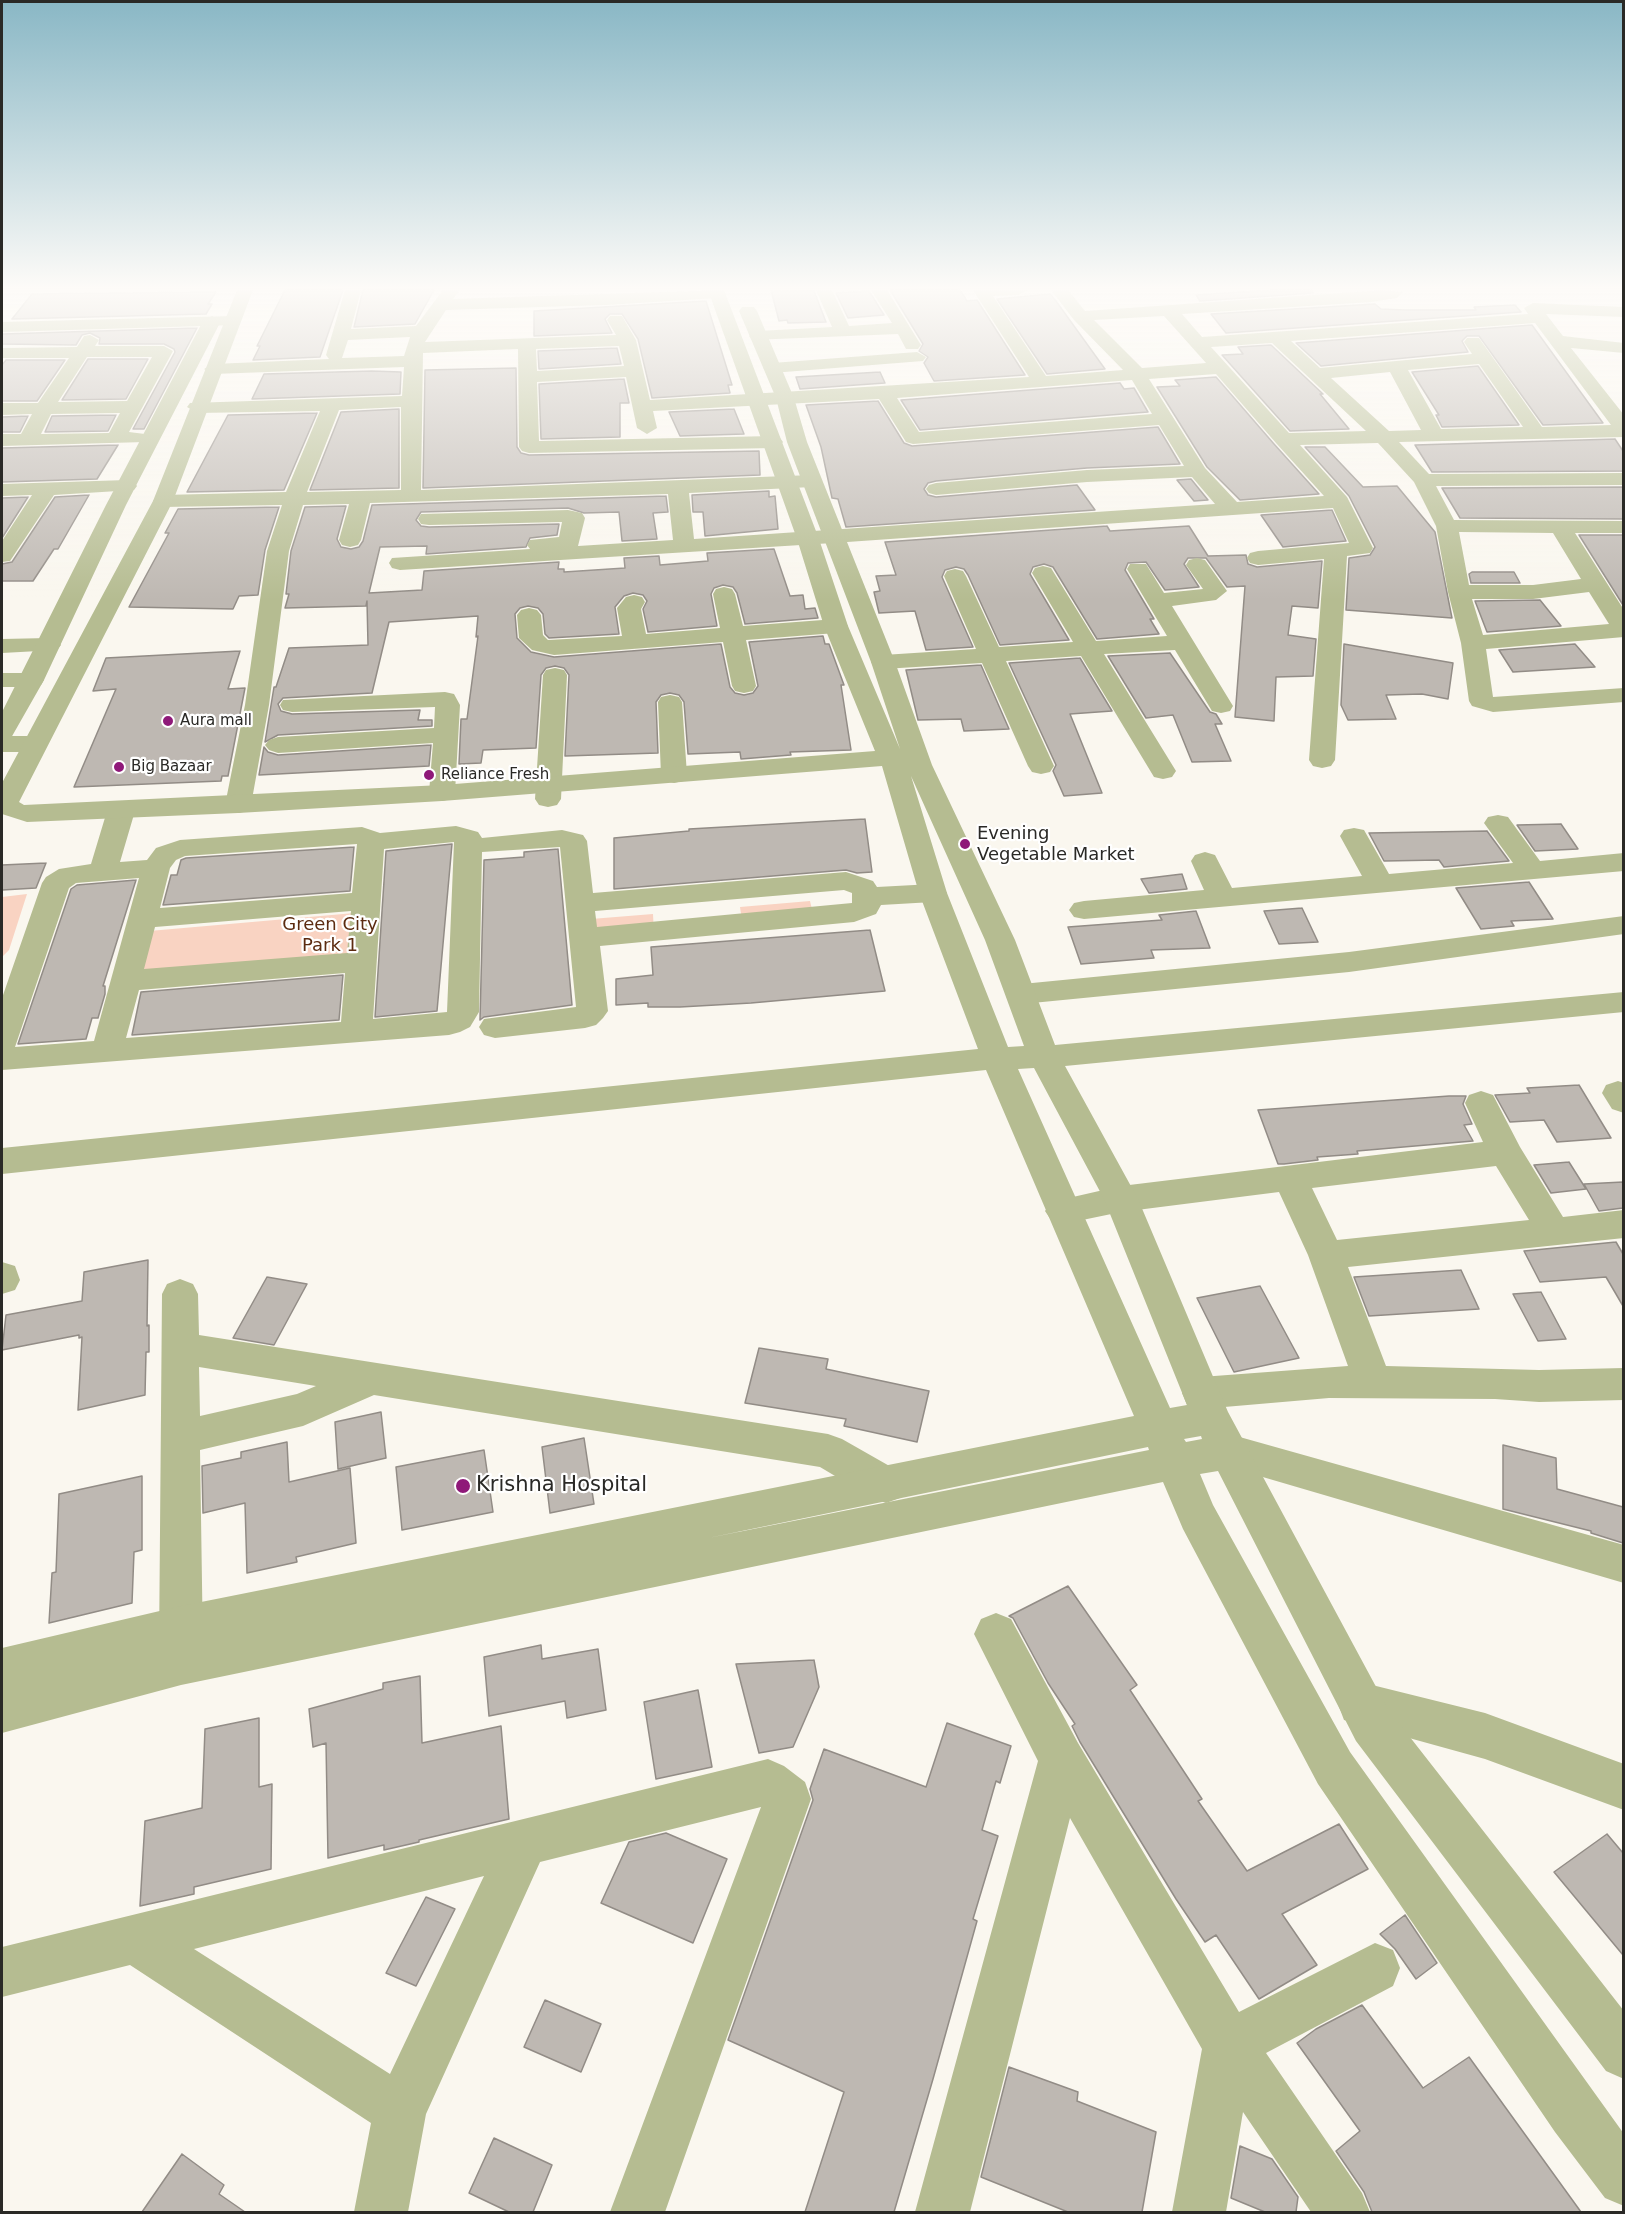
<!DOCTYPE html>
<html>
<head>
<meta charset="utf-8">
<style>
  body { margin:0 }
  #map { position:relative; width:1625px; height:2214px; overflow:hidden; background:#faf7ef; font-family:"DejaVu Sans",sans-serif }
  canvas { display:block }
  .frame { position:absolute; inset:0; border:3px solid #2a2926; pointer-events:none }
</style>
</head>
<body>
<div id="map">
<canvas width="1625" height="2214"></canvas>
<div class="frame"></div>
</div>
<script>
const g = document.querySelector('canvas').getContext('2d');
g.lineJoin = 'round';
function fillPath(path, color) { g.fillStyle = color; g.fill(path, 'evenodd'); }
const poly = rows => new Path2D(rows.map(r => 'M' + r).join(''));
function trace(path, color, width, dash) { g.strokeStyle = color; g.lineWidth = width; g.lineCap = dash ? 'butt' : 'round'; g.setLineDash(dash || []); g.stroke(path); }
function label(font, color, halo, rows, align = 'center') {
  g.font = font + ' "DejaVu Sans",sans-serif'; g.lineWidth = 4.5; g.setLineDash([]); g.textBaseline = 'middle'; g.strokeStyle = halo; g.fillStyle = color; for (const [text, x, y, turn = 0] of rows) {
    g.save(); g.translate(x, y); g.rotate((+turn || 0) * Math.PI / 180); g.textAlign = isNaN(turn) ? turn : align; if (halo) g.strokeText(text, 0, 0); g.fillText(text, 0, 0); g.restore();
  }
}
fillPath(poly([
  [27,894,9,950,2,957,2,897],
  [810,901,815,922,743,927,740,907],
  [366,912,360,954,130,972,138,932],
  [653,914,654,934,590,938,591,919]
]), '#f9d3c2');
const building = poly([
  [285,290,343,290,320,357,253,360,260,346,257,346,285,290],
  [363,290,434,290,415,324,354,327,363,290],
  [771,290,814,291,826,322,788,323,787,320,779,321,771,290],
  [890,290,960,290,967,301,977,300,1025,375,934,381,924,363,928,357,919,351,923,344,890,290],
  [1272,290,1312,290,1313,293,1200,301,1196,295,1272,290],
  [869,291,884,315,848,318,836,293,869,291],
  [216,292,208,304,212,304,206,314,12,319,32,294,216,292],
  [1050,294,1056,301,1105,369,1047,374,997,299,1050,294],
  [706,301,732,385,728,385,730,393,652,398,638,339,622,314,610,314,605,319,612,333,534,336,534,311,706,301],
  [1375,304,1381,309,1406,310,1476,310,1474,307,1515,305,1521,312,1226,333,1211,314,1375,304],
  [1532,325,1603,423,1543,425,1479,336,1467,336,1462,341,1468,352,1321,366,1296,343,1532,325],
  [197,328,144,429,133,429,175,352,174,349,164,344,99,344,100,338,90,333,82,335,76,345,2,344,2,334,197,328],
  [1271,345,1323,394,1320,394,1349,429,1290,431,1222,355,1243,354,1238,347,1271,345],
  [617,348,621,364,539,369,538,351,617,348],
  [88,359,148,359,126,399,62,400,88,359],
  [6,360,65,360,37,401,2,401,2,365,6,360],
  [1478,366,1519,425,1442,427,1436,415,1439,415,1412,372,1478,366],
  [516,368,517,447,521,453,529,455,759,451,760,475,423,488,425,370,516,368],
  [372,371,401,372,400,394,252,399,264,374,372,371],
  [880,372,885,383,800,389,796,377,880,372],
  [1216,377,1274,444,1319,494,1240,500,1207,467,1157,387,1180,386,1175,380,1216,377],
  [624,379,629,403,620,403,620,437,541,439,539,384,624,379],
  [1120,383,1124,389,1134,388,1148,412,920,430,901,400,1120,383],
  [878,401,904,443,912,446,1158,427,1180,464,1087,468,936,481,928,483,924,489,928,495,936,497,1077,485,1095,510,846,527,838,499,832,498,821,447,806,405,878,401],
  [399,409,399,488,310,490,341,412,399,409],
  [734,409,744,434,680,436,669,412,734,409],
  [317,413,284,490,187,492,228,415,317,413],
  [116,415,108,431,45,432,52,416,116,415],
  [28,416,20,432,2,432,2,417,28,416],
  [1615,439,1623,451,1623,471,1432,472,1415,445,1615,439],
  [118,445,97,479,2,482,2,448,118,445],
  [1305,447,1325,447,1363,487,1397,486,1435,532,1452,618,1346,610,1349,558,1370,555,1375,547,1349,496,1305,447],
  [1191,479,1208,500,1194,501,1177,480,1191,479],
  [1623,487,1623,519,1460,518,1442,488,1623,487],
  [769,491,769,497,775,496,778,529,705,536,703,512,693,512,692,495,769,491],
  [89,495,58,549,54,549,33,581,2,581,2,564,12,562,55,497,89,495],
  [666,496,668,512,653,513,657,539,622,541,619,512,584,513,568,508,421,512,416,520,421,526,429,527,559,524,557,535,530,538,526,547,426,554,427,546,380,547,369,593,422,590,424,571,559,562,558,569,564,569,564,572,625,568,624,558,659,556,660,565,708,561,707,553,774,549,790,596,803,595,805,609,815,608,818,618,745,624,737,593,733,587,723,585,714,588,711,594,717,626,648,632,643,609,647,601,643,595,633,593,624,596,615,607,619,634,549,638,545,634,543,614,538,608,528,606,520,608,515,614,517,638,531,652,554,657,721,644,730,687,735,693,744,695,753,693,758,686,749,642,823,636,825,644,829,644,844,685,841,685,851,750,790,752,791,755,741,759,740,752,688,754,684,702,679,695,670,693,661,695,656,702,658,753,565,756,569,675,564,668,555,666,546,668,541,675,536,748,483,750,481,763,459,764,461,719,467,719,478,636,476,637,478,616,389,622,372,693,283,698,278,704,281,711,292,714,420,710,418,720,432,720,432,726,278,735,265,742,274,687,276,687,289,648,368,645,367,601,366,606,285,608,289,594,286,594,291,551,305,507,346,506,337,539,341,547,351,549,359,547,363,541,372,505,666,496],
  [28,497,2,538,2,498,28,497],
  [279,507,265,550,258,595,239,596,233,609,129,607,169,533,165,533,178,509,279,507],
  [1332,510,1346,541,1283,547,1261,515,1332,510],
  [1107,526,1110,531,1189,526,1208,556,1246,555,1248,564,1257,567,1322,561,1318,608,1292,606,1288,635,1316,639,1313,676,1276,677,1274,721,1235,717,1245,586,1227,587,1206,558,1188,558,1184,564,1199,587,1178,589,1165,590,1146,562,1128,563,1125,570,1154,619,1150,619,1159,634,1097,639,1053,567,1044,564,1033,567,1030,574,1069,640,1000,645,968,575,964,569,956,567,945,570,942,577,973,647,926,650,915,611,879,613,874,592,880,591,876,576,896,575,885,542,1107,526],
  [1579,535,1623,535,1623,605,1579,535],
  [1472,572,1514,572,1520,583,1471,583,1469,574,1472,572],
  [1540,600,1561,626,1487,632,1475,601,1540,600],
  [1344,644,1453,663,1448,699,1422,694,1386,695,1396,719,1348,720,1341,705,1344,644],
  [1575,644,1595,667,1513,672,1499,650,1575,644],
  [240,651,228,689,245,688,228,776,222,776,221,781,74,787,116,689,93,691,106,658,240,651],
  [1170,653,1210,712,1216,714,1222,724,1215,724,1231,761,1192,762,1173,715,1146,718,1108,656,1170,653],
  [1080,658,1112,711,1070,714,1102,793,1064,796,1053,771,1056,765,1009,663,1080,658],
  [981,665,1009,729,964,731,961,719,918,720,906,670,981,665],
  [431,745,429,766,259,775,264,747,268,752,278,755,431,745],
  [865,819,872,872,857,873,846,870,614,889,614,838,689,831,689,829,865,819],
  [1561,824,1578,849,1535,851,1517,825,1561,824],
  [1487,831,1509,861,1444,867,1439,860,1384,861,1369,833,1487,831],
  [452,844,437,1011,375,1017,386,851,452,844],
  [354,847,350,891,163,905,171,875,177,875,181,860,186,858,354,847],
  [558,849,572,1005,484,1017,480,1020,484,860,524,857,524,852,558,849],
  [46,863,36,888,2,890,2,865,46,863],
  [1182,874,1187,889,1149,893,1141,879,1182,874],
  [136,880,103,986,105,986,105,994,98,1018,92,1018,86,1039,18,1044,71,889,77,885,136,880],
  [1529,882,1553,919,1511,921,1514,926,1481,929,1456,888,1529,882],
  [1302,908,1318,942,1279,944,1264,911,1302,908],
  [1196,911,1210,948,1151,950,1154,958,1081,964,1068,927,1162,920,1159,915,1196,911],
  [870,930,885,991,751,1003,680,1007,648,1007,648,1003,616,1005,616,979,653,975,651,947,870,930],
  [343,975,339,1020,132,1035,141,992,343,975],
  [1579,1085,1611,1138,1557,1142,1544,1120,1510,1122,1495,1095,1530,1093,1527,1088,1579,1085],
  [1449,1096,1466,1096,1463,1104,1472,1124,1464,1125,1473,1141,1357,1151,1358,1154,1317,1157,1318,1160,1284,1164,1278,1164,1258,1110,1449,1096],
  [1569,1162,1586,1189,1551,1193,1534,1165,1569,1162],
  [1623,1182,1623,1208,1599,1211,1584,1184,1623,1182],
  [1616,1242,1623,1254,1623,1306,1606,1277,1540,1282,1524,1251,1616,1242],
  [148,1260,147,1326,149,1325,149,1352,146,1352,145,1395,78,1410,82,1337,79,1338,79,1335,2,1350,6,1315,82,1301,84,1272,148,1260],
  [1461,1270,1479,1309,1369,1316,1354,1277,1461,1270],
  [267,1277,307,1284,274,1345,233,1338,267,1277],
  [1260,1286,1299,1358,1234,1372,1197,1298,1260,1286],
  [1541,1292,1566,1339,1538,1341,1513,1294,1541,1292],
  [759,1348,828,1359,826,1369,929,1391,917,1442,844,1426,846,1419,745,1403,759,1348],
  [381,1412,386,1458,338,1469,335,1422,381,1412],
  [584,1438,594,1504,550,1513,542,1447,584,1438],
  [287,1442,289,1482,350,1468,356,1543,296,1557,297,1562,247,1573,245,1503,203,1513,202,1466,241,1458,241,1452,287,1442],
  [1503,1445,1556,1458,1557,1489,1623,1507,1623,1543,1591,1533,1591,1531,1503,1509,1503,1445],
  [484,1450,493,1512,402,1530,396,1467,484,1450],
  [142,1476,142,1550,134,1552,132,1603,49,1623,52,1573,56,1572,59,1494,142,1476],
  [1068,1586,1137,1685,1130,1690,1202,1799,1198,1801,1247,1871,1339,1824,1368,1869,1282,1914,1317,1965,1259,1999,1216,1935,1205,1942,1176,1899,1080,1742,1072,1726,1075,1724,1048,1683,1013,1618,1009,1616,1068,1586],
  [541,1645,542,1659,598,1649,606,1710,567,1718,565,1701,489,1716,484,1657,541,1645],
  [814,1660,819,1687,793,1747,759,1753,736,1664,814,1660],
  [420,1676,422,1743,501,1726,509,1819,419,1840,419,1842,384,1850,384,1845,328,1858,326,1743,313,1747,309,1709,383,1689,383,1683,420,1676],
  [698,1690,712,1767,656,1779,644,1702,698,1690],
  [259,1718,259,1787,272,1784,271,1869,194,1887,194,1894,140,1906,145,1821,202,1808,205,1729,259,1718],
  [947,1723,1011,1746,1000,1783,996,1781,982,1830,998,1836,973,1919,977,1921,933,2079,894,2212,805,2212,844,2092,728,2040,813,1800,810,1789,824,1749,926,1787,947,1723],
  [666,1833,727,1859,693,1943,601,1903,629,1842,666,1833],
  [1607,1834,1623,1853,1623,1955,1554,1872,1607,1834],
  [426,1897,455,1909,416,1986,386,1973,426,1897],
  [1405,1915,1437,1963,1416,1979,1395,1949,1380,1934,1405,1915],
  [545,2000,601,2024,581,2072,524,2047,545,2000],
  [1362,2005,1423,2088,1469,2057,1581,2212,1372,2212,1364,2192,1336,2151,1360,2131,1297,2043,1316,2029,1362,2005],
  [1009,2067,1078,2092,1077,2101,1156,2132,1142,2212,1068,2212,981,2177,1009,2067],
  [494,2138,552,2165,533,2212,509,2212,469,2193,494,2138],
  [1240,2146,1272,2159,1298,2197,1296,2212,1265,2212,1231,2198,1240,2146],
  [182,2154,224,2185,219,2194,245,2212,142,2212,182,2154]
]);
fillPath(building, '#beb8b2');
trace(building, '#928c86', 1.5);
fillPath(poly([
  [345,290,361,290,351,329,416,326,443,290,460,290,453,299,723,290,725,293,723,297,717,298,606,305,446,310,425,342,616,335,607,320,610,316,622,316,636,340,650,400,1029,377,973,290,1027,290,1019,295,993,296,1046,376,1123,370,1074,320,1051,290,1068,290,1085,311,1384,290,1403,292,1397,298,1371,302,1182,314,1202,337,1528,314,1524,308,1533,303,1624,307,1624,317,1546,314,1563,336,1624,343,1624,353,1571,348,1624,415,1624,437,1399,442,1429,474,1624,473,1624,485,1436,486,1454,520,1624,521,1624,533,1575,533,1624,610,1624,637,1486,649,1493,697,1624,688,1624,702,1493,712,1472,706,1469,701,1461,643,1448,592,1436,526,1414,482,1378,443,1300,445,1347,497,1373,548,1370,553,1347,556,1335,760,1331,766,1322,768,1313,766,1309,760,1324,559,1258,565,1250,563,1247,558,1250,553,1258,551,1349,543,1333,508,833,543,400,570,392,568,389,563,392,558,530,549,527,545,530,540,559,537,562,522,429,525,421,524,418,519,421,514,568,510,582,513,585,518,578,546,673,540,668,494,370,503,361,540,358,545,350,547,342,545,339,540,349,504,303,505,289,551,269,705,251,805,248,811,238,813,228,811,225,805,245,705,267,551,282,505,163,507,156,505,153,501,156,497,163,495,286,492,320,411,197,413,187,407,190,403,402,396,404,367,213,374,204,369,213,364,329,359,326,355,345,290],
  [1164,316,1206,363,1142,368,1094,320,1164,316],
  [1535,323,1611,425,1542,427,1479,338,1467,338,1464,342,1472,354,1320,368,1291,341,1535,323],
  [410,337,404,356,342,358,348,340,410,337],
  [1272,343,1366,431,1289,433,1211,347,1272,343],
  [619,346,624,366,537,371,536,349,619,346],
  [518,349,519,447,522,451,529,453,773,448,780,446,783,442,780,438,773,436,539,441,537,382,626,377,637,428,647,434,657,428,653,411,879,399,906,442,913,444,1159,425,1184,466,1087,470,936,483,929,485,926,489,929,493,936,495,1087,482,1192,477,1215,504,694,539,689,493,812,487,819,485,822,481,819,477,812,475,421,490,423,353,518,349],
  [1479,364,1523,427,1441,429,1408,370,1479,364],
  [1390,372,1421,430,1389,431,1331,378,1390,372],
  [1216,374,1276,443,1324,496,1237,502,1205,468,1149,379,1216,374],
  [1132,380,1152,414,919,432,897,398,1132,380],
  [401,407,401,490,307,492,339,410,401,407],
  [1459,532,1553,533,1581,579,1533,585,1469,585,1459,532],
  [1589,592,1609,624,1483,635,1472,599,1533,599,1589,592],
  [816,290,832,290,849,326,892,323,871,290,887,290,921,345,918,349,906,349,898,334,752,340,749,336,758,331,832,327,816,290],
  [232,316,238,317,241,321,238,325,2,332,2,322,232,316],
  [90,335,99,340,95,346,164,346,173,351,129,432,145,434,148,438,145,442,2,446,2,434,21,434,32,414,2,415,2,403,38,403,69,358,3,358,2,348,77,347,84,336,90,335],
  [87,357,152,357,127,401,58,402,87,357],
  [120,413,109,433,41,434,51,414,120,413],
  [917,352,926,357,923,361,772,373,763,368,772,363,917,352],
  [127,480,134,482,137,486,134,490,54,495,10,561,2,562,2,541,32,495,2,496,2,484,127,480],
  [1197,558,1205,560,1227,591,1216,600,1172,606,1233,706,1230,711,1221,713,1212,711,1175,650,1104,654,1176,771,1172,777,1163,779,1154,777,1081,656,1006,661,1054,766,1050,772,1041,774,1032,772,1028,766,982,663,883,669,874,667,871,662,874,657,883,655,976,649,944,576,947,571,955,569,963,571,966,576,999,647,1073,642,1032,573,1035,568,1043,566,1051,568,1096,641,1167,636,1127,569,1130,564,1146,564,1164,593,1203,589,1186,565,1189,560,1197,558],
  [724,587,732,589,735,594,743,626,836,619,844,621,848,626,844,631,836,633,746,640,756,686,753,691,744,693,735,691,732,686,723,642,554,655,532,650,519,638,517,615,521,610,529,608,537,610,541,615,543,635,548,640,622,636,617,608,626,597,634,595,642,597,645,602,641,609,646,634,720,628,713,594,716,589,724,587],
  [49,638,57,640,61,645,57,650,2,653,2,639,49,638],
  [555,668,564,670,567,675,561,799,557,805,548,807,539,805,535,799,543,675,546,670,555,668],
  [2,673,32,673,41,675,44,680,41,685,32,687,2,687,2,673],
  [445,692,454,694,460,705,455,793,451,799,442,801,433,799,429,793,433,743,278,753,269,750,265,745,269,740,278,737,434,728,435,707,292,712,283,710,280,705,283,700,445,692],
  [670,695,679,697,682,702,687,775,683,781,674,783,665,781,661,775,658,702,661,697,670,695],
  [2,736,35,736,44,739,48,744,44,749,35,752,2,752,2,736],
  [121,803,131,805,135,811,120,862,147,860,156,848,180,840,362,827,380,833,456,826,478,832,482,838,562,830,583,835,587,841,593,893,846,872,873,881,877,887,933,884,943,887,947,893,943,899,933,902,881,905,876,914,854,922,600,946,608,1011,603,1018,596,1025,585,1028,495,1038,484,1035,479,1027,484,1019,576,1007,560,847,482,852,479,1012,470,1027,460,1032,449,1035,2,1070,2,998,42,883,46,877,59,869,91,864,107,811,111,805,121,803],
  [454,842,447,1012,373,1019,384,849,454,842],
  [357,844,352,893,160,908,170,868,176,860,185,856,357,844],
  [139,878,94,1041,15,1047,69,888,76,883,139,878],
  [844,890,852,893,852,903,597,927,595,911,844,890],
  [351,911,347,953,144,969,155,927,351,911],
  [345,973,341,1022,126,1038,139,990,345,973],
  [1498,815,1508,817,1540,861,1624,853,1624,871,1084,919,1074,917,1069,910,1074,903,1084,901,1204,890,1191,861,1195,855,1205,852,1215,855,1232,888,1362,876,1340,836,1344,830,1354,828,1364,830,1389,874,1513,863,1484,823,1488,817,1498,815],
  [1624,916,1624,934,1349,972,1022,1004,1011,1001,1007,994,1011,987,1022,984,1349,952,1624,916],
  [1618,1081,1624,1083,1624,1113,1612,1109,1602,1093,1606,1085,1618,1081],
  [1481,1091,1493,1095,1520,1147,1563,1217,1624,1210,1624,1238,1348,1267,1386,1366,1539,1370,1624,1368,1624,1400,1539,1402,1495,1399,1329,1398,1201,1409,1187,1405,1182,1393,1187,1381,1201,1377,1348,1366,1308,1255,1279,1192,1121,1212,1063,1224,1051,1220,1045,1211,1051,1202,1121,1186,1483,1142,1465,1103,1469,1095,1481,1091],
  [1496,1166,1529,1220,1337,1240,1312,1188,1496,1166],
  [2,1262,15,1266,20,1280,15,1290,2,1294,2,1262],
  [180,1279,193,1284,198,1294,199,1335,828,1434,842,1439,900,1472,906,1485,900,1498,886,1503,872,1498,820,1467,374,1395,303,1426,200,1450,203,1650,196,1665,181,1671,166,1665,159,1650,162,1294,167,1284,180,1279],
  [199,1367,316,1386,297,1394,200,1416,199,1367],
  [1229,1434,1624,1545,1624,1583,1215,1463,1209,1451,1215,1439,1229,1434],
  [996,1613,1011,1619,1078,1743,1239,2012,1375,1943,1393,1950,1400,1968,1393,1986,1266,2053,1362,2193,1370,2212,1311,2212,1243,2112,1226,2212,1172,2212,1202,2049,1070,1818,970,2212,915,2212,1038,1761,974,1634,981,1619,996,1613],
  [1360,1682,1485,1713,1624,1764,1624,1810,1485,1759,1344,1720,1338,1704,1344,1688,1360,1682],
  [768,1759,784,1766,805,1782,811,1799,665,2212,610,2212,761,1807,540,1862,426,2114,408,2212,354,2212,371,2123,130,1965,2,1997,2,1947,768,1759],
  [484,1876,390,2074,194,1949,484,1876]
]), '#b5bc91');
fillPath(poly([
  [237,290,253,290,173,501,19,802,24,805,442,785,875,751,824,626,797,539,708,290,724,290,819,539,848,626,900,749,871,662,787,442,776,398,739,311,742,307,754,307,757,311,794,398,807,442,895,662,932,765,1015,940,1055,1045,1624,992,1624,1012,1065,1066,1138,1199,1228,1412,1388,1709,1624,2011,1624,2079,1606,2071,1356,1741,1218,1471,1200,1474,1213,1505,1350,1752,1624,2134,1624,2206,1605,2198,1555,2132,1318,1784,1183,1529,1163,1482,181,1685,2,1733,2,1648,181,1606,1134,1416,986,1070,2,1174,2,1148,978,1049,919,893,882,766,442,801,238,813,27,822,2,814,2,783,153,501,237,290],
  [911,776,985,940,1024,1046,1008,1047,947,893,911,776],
  [1034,1068,1104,1199,1187,1405,1170,1408,1018,1069,1034,1068],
  [1201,1436,1202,1439,1186,1442,1184,1439,1201,1436],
  [1148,1447,1149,1450,708,1538,1148,1447],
  [212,316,221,321,126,505,44,680,11,738,2,741,2,712,106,505,203,321,212,316]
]), '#b5bc91');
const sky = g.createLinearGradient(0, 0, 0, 600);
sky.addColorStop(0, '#89b7c5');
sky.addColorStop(0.48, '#fdfbf8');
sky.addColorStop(1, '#fdfbf800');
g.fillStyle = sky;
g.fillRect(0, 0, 1625, 600);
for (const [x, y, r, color] of [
  [168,721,6,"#8f1979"],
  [119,767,6,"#8f1979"],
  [429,775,6,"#8f1979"],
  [965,844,6,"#8f1979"],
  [463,1486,8,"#8f1979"]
]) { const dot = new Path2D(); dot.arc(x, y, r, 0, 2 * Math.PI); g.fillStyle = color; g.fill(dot); trace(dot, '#fff', 2); }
label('15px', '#2a2926', '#fff', [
  ["Aura mall",180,721],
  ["Big Bazaar",131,767],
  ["Reliance Fresh",441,775]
], 'left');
label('18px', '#2a2926', '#fff', [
  ["Evening",977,834],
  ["Vegetable Market",977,855]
], 'left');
label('18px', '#5c2b10', '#fff', [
  ["Green City",330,925],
  ["Park 1",330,946]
]);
label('21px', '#2a2926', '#fff', [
  ["Krishna Hospital",476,1486]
], 'left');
</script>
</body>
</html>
